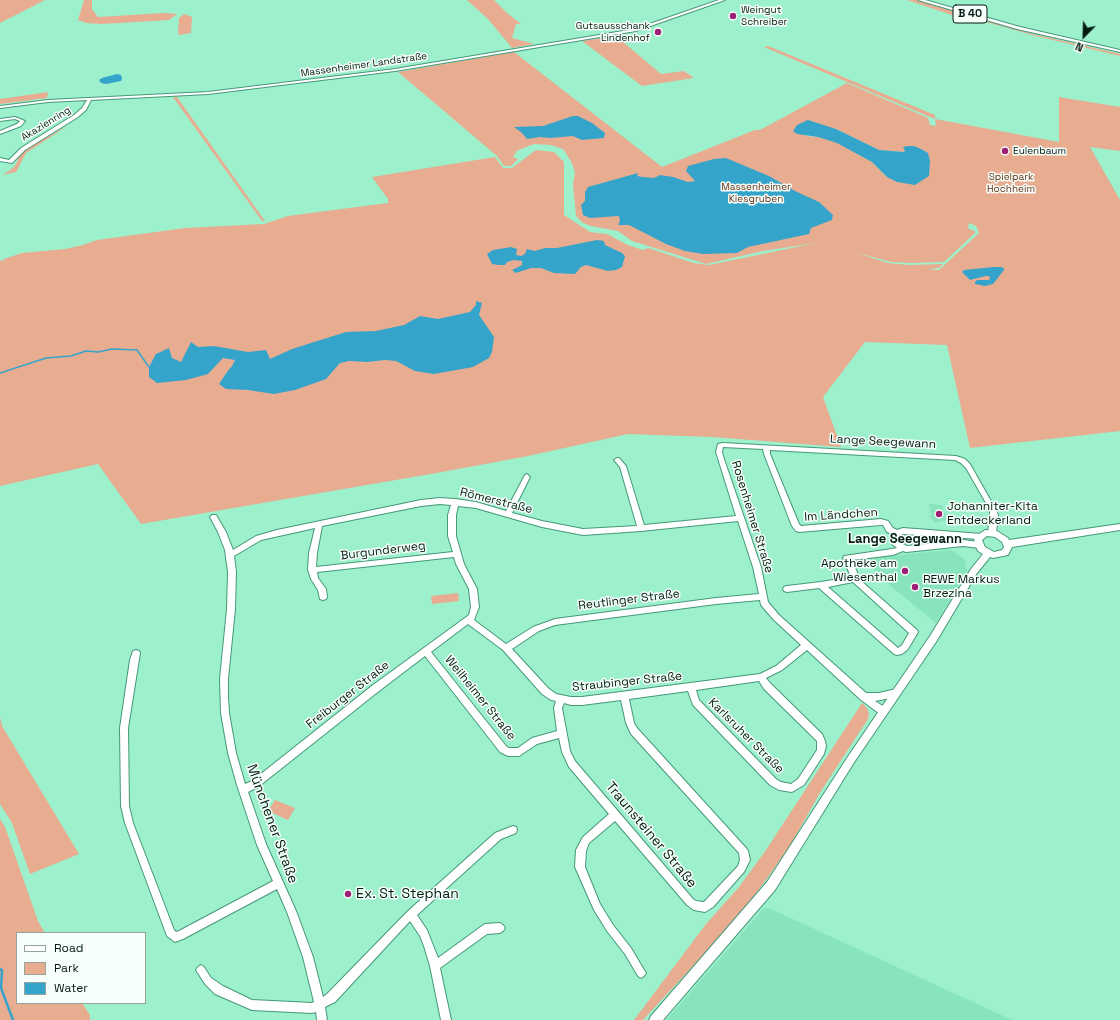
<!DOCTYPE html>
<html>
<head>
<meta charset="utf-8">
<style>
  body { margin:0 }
  #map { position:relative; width:1120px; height:1020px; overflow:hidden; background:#9df0cc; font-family:"Space Grotesk",sans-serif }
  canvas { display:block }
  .legend { position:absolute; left:16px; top:932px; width:130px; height:72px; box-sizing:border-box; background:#f7fffb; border:1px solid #95a49d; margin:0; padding:5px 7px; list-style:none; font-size:12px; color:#021b11 }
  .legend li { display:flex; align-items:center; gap:8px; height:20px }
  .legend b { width:20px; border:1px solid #95a49d }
  .north { position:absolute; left:1064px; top:16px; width:40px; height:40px; -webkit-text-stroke:3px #f7fffb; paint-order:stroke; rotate:203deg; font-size:11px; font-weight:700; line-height:16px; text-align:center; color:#021b11 }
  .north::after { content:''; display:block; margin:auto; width:14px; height:18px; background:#021b11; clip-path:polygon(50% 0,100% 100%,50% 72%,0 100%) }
</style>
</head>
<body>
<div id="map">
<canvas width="1120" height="1020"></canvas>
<ul class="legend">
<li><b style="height:5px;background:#fff"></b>Road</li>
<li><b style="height:11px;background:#e8ac91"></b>Park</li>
<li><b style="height:11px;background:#35a4ca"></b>Water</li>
</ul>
<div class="north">N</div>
</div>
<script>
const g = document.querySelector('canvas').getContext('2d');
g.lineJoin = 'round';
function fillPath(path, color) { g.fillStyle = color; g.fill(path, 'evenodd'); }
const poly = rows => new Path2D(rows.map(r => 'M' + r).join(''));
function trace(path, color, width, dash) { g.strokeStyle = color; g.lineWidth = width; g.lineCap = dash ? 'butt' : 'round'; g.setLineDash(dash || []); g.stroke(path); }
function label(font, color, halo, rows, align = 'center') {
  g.font = font + ' "Space Grotesk",sans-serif'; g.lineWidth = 3; g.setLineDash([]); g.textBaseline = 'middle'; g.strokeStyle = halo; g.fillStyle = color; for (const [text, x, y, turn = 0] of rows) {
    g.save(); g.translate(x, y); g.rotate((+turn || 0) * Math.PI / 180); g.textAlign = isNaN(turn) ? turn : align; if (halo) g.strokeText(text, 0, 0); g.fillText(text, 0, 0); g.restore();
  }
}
fillPath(poly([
  [929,504,942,505,944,513,946,513,946,520,934,523,932,518,930,517,930,515,932,515,929,510,931,510],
  [948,550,953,551,965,560,967,572,936,623,877,575,869,558],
  [766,908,771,909,1012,1020,666,1020,763,909]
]), '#88e4bd');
fillPath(poly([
  [0,0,45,0,0,23],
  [84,0,92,0,92,9,98,17,163,13,177,14,169,20,102,24,86,23,78,20],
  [467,0,494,0,507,13,521,24,516,24,512,38,534,44,512,48,488,19],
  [907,0,916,0,1033,34,1120,54,1120,56,1036,36,954,13,952,15],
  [184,14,192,17,191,33,178,35,179,18],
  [616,36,661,74,684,71,694,78,642,86,582,41],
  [768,46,935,115,935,119,1059,142,1059,97,1120,107,1120,151,1090,147,1120,200,1120,431,970,448,947,345,865,342,823,397,841,447,712,437,628,434,528,456,442,472,141,524,98,464,0,486,0,260,3,261,4,259,22,253,65,249,83,245,97,240,185,228,264,224,288,216,388,203,388,199,372,177,495,157,503,168,512,168,536,150,554,152,564,162,564,215,590,232,607,234,628,245,643,250,648,248,694,263,709,265,816,243,763,251,706,264,632,241,618,231,591,226,583,223,576,216,573,184,575,173,572,163,563,149,551,145,534,144,511,153,517,151,513,157,518,159,511,166,504,166,497,156,398,72,514,52,662,167,755,130,760,130,847,83,928,118,930,125,936,126,935,119,930,117,764,47],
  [814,122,822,126,836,129,879,150,904,152,914,146,928,153,887,177,872,162,837,142,818,137,806,136],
  [969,223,976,226,979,233,939,270,928,269,939,268,943,264,910,265,888,263,854,252,891,262,911,263,944,262,976,232,968,228],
  [48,92,47,98,0,104,0,99],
  [173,97,177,97,265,221,262,221],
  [69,125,26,153,16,172,2,175,9,171,15,166,18,160,17,158,29,147],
  [458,593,459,601,432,604,431,596],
  [862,703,867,708,869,714,868,719,821,791,791,844,768,877,741,914,643,1020,634,1020,706,924,739,887,764,853],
  [0,717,2,726,79,854,30,874,12,823,0,804],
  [275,800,295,808,288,820,268,811],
  [0,819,5,827,38,921,45,933,17,933,17,1003,82,1003,90,1015,90,1020,0,1020]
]), '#e8ac91');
fillPath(poly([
  [117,74,121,75,122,79,121,81,106,84,101,83,99,80,102,78],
  [573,116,578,116,592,123,605,133,604,138,582,140,573,136,550,138,540,137,527,139,522,133,514,127,543,126],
  [808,120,836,129,879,150,904,152,905,151,903,147,908,146,914,146,921,149,928,153,930,161,929,176,915,185,897,182,887,177,872,162,837,143,818,137,797,134,793,131,797,125],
  [726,158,769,176,795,191,819,202,833,215,832,220,811,228,809,234,748,247,737,253,703,254,685,251,666,244,629,225,618,225,620,221,619,216,590,218,583,215,581,205,585,201,585,192,588,187,638,173,637,176,643,177,654,178,660,175,673,177,688,182,695,181,686,171,688,166,714,159],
  [597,240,604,241,605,245,622,253,625,256,622,267,616,270,608,271,586,265,581,267,575,274,554,273,541,268,531,268,516,273,512,270,522,265,522,261,514,260,507,262,505,265,499,265,492,264,487,254,493,250,511,247,517,249,516,255,521,256,525,254,527,249,535,251,545,248,557,248],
  [993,267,1000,267,1004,268,1004,270,993,284,985,286,975,284,975,282,977,280,989,280,990,278,989,276,986,276,970,280,962,272,964,270],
  [476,301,482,303,479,315,494,337,492,352,489,358,473,367,434,374,415,371,396,361,385,360,367,362,349,361,340,363,326,379,295,390,274,394,248,390,226,389,219,384,227,372,232,366,235,360,223,358,208,374,186,380,157,383,149,377,149,367,156,354,169,348,172,358,181,362,191,342,198,347,214,346,248,352,266,350,270,359,292,349,346,332,376,331,404,325,420,316,438,319,470,312,476,305]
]), '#35a4ca');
trace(poly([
  [0,373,46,358,71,356,86,351,98,352,112,349,137,350,149,367]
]), '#35a4ca', 1.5);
trace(poly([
  [0,969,2,970,1,988,13,1020]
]), '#35a4ca', 2.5);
const minor = poly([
  [719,0,725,0,636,31,395,71,208,94,91,100,86,110,78,117,25,150,12,163,0,161,0,158,9,160,21,148,74,115,82,108,87,100,48,102,0,108,0,106,48,100,208,92,395,69,635,29,719,0],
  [15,117,25,121,21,126,0,134,0,131,17,124,20,121,15,119,0,121,0,119,15,117],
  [723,443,956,456,965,459,970,464,996,510,998,515,996,533,995,535,989,535,988,533,990,515,990,510,966,468,961,463,955,460,770,450,770,454,799,524,801,526,881,519,888,521,893,528,897,530,903,528,982,534,983,536,982,538,979,539,903,534,900,535,898,537,899,542,907,546,963,540,979,542,982,543,983,545,982,547,979,548,963,546,906,552,903,551,893,555,852,560,860,580,917,630,918,632,908,649,902,654,897,655,894,654,819,588,787,592,784,591,783,589,784,587,787,586,821,582,851,577,843,558,844,556,892,549,897,548,892,544,890,537,892,534,887,532,883,525,881,525,799,532,796,531,792,526,764,454,763,449,723,447,722,452,724,459,761,567,768,602,779,615,866,693,879,693,896,689,899,690,900,693,899,696,896,697,875,701,886,708,887,711,886,714,883,715,880,714,861,700,807,650,782,670,766,678,770,683,822,734,825,741,826,746,824,754,804,785,792,792,779,790,770,785,693,705,688,691,629,699,634,723,637,728,746,848,748,851,750,860,744,872,713,907,705,912,694,910,687,905,615,821,589,843,586,851,585,867,600,904,613,925,631,948,644,970,646,973,644,976,641,978,638,976,625,954,607,931,594,910,575,867,576,850,583,837,609,814,569,767,562,752,559,738,537,744,519,756,508,756,500,752,425,656,379,691,258,787,248,792,266,844,296,911,313,957,323,997,327,994,408,911,495,833,513,826,516,827,517,830,516,833,501,839,417,915,427,930,438,958,482,926,485,924,500,923,503,925,505,928,503,931,500,933,487,934,440,968,451,1020,441,1020,430,966,424,946,420,936,410,921,335,1002,325,1007,327,1020,317,1020,316,1012,312,1013,252,1010,215,994,205,984,196,970,198,967,201,965,204,967,211,978,223,986,252,1000,312,1003,314,1002,303,957,287,912,277,889,183,939,175,942,167,936,125,823,121,806,120,728,130,660,133,651,136,650,139,651,140,653,128,728,129,806,133,823,174,930,176,932,179,931,273,881,257,845,237,785,228,753,221,713,220,679,227,609,228,572,225,550,218,532,210,517,212,515,216,515,226,532,233,550,256,536,277,530,421,500,440,498,455,499,476,502,506,511,525,475,527,474,530,477,512,513,542,521,583,529,637,526,620,467,614,460,617,458,619,458,626,466,644,525,736,516,716,452,718,444,723,443],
  [440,504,451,505,448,515,448,536,453,552,316,567,317,553,322,526,421,506,440,504],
  [458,506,476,508,542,527,583,535,641,531,738,521,753,567,759,594,716,598,555,619,533,627,506,644,474,620,479,607,477,589,464,564,456,536,456,515,458,506],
  [315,528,309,553,308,570,311,579,318,590,320,599,323,600,326,599,327,597,326,589,318,578,317,572,454,557,456,564,469,589,471,607,469,615,373,685,252,781,245,784,236,753,229,713,228,697,228,679,235,609,236,572,234,556,261,540,315,528],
  [853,582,909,633,902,645,898,648,828,587,853,582],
  [760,600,761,605,773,619,801,645,776,666,760,674,582,697,571,697,556,694,548,688,512,649,539,631,555,625,716,604,760,600],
  [468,624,503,650,542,694,551,700,556,701,554,708,557,731,532,738,518,748,509,748,506,746,431,652,468,624],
  [759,681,764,689,817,741,817,750,798,779,791,784,781,782,776,779,699,700,696,690,759,681],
  [621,700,626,723,631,734,739,853,740,860,738,866,704,902,696,901,693,899,575,761,570,751,562,708,564,703,571,705,582,705,621,700]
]);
const major = poly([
  [918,0,925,0,1020,27,1120,50,1120,52,1017,29,918,0],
  [1120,524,1120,530,1012,547,1008,555,993,558,990,557,977,573,936,642,853,764,775,890,663,1020,649,1020,651,1016,767,882,847,758,930,636,971,569,983,554,978,551,977,549,974,539,975,537,985,530,997,531,1008,538,1009,540,1120,524],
  [987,536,995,537,1002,542,1004,547,1002,550,994,552,985,547,982,540,987,536]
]);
trace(minor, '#459878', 2);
trace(major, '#459878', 2);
fillPath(minor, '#fff');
fillPath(major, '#fff');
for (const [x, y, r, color] of [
  [733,16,4,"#9d1f73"],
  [658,32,4,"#9d1f73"],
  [1005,151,4,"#9d1f73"],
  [939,514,4,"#9d1f73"],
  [905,571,4,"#9d1f73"],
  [915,587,4,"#9d1f73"],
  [348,894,4,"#9d1f73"]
]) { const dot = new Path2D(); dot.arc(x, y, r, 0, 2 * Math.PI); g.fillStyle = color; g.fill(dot); trace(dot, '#f7fffb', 1.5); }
label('10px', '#021b11', '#f7fffb', [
  ["Weingut",741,10],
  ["Schreiber",741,22],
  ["Gutsausschank",650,26,"right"],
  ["Lindenhof",650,38,"right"],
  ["Eulenbaum",1013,151]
], 'left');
label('10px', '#021b11', '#f7fffb', [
  ["Massenheimer Landstraße",364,65,-8],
  ["Akazienring",46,124,-32]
]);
label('10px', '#663117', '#f7fffb', [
  ["Spielpark",1011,177],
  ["Hochheim",1011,189],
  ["Massenheimer",756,187],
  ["Kiesgruben",756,199]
]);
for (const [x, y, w] of [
  [970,14,34]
]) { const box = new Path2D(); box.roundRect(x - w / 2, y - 9, w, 18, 3); g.fillStyle = '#f7fffb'; g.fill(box); trace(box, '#021b11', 1); }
label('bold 11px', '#021b11', null, [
  ["B 40",970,14]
]);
label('12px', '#021b11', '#f7fffb', [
  ["Lange Seegewann",883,442,3],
  ["Römerstraße",496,501,14],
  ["Im Ländchen",841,515,-4],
  ["Rosenheimer Straße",752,517,73],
  ["Burgunderweg",383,551,-7],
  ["Reutlinger Straße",629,600,-7],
  ["Straubinger Straße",627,682,-6],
  ["Freiburger Straße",348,695,-38],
  ["Weilheimer Straße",480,698,51],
  ["Karlsruher Straße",746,736,45]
]);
label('12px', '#021b11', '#f7fffb', [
  ["Johanniter-Kita",947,507],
  ["Entdeckerland",947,521],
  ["Apotheke am",897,564,"right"],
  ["Wiesenthal",897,578,"right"],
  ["REWE Markus",923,580],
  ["Brzezina",923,594]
], 'left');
label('bold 13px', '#021b11', '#f7fffb', [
  ["Lange Seegewann",905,539]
]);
label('14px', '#021b11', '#f7fffb', [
  ["Münchener Straße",272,824,70],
  ["Traunsteiner Straße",651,835,50]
]);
label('14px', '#021b11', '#f7fffb', [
  ["Ex. St. Stephan",356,894]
], 'left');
</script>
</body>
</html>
